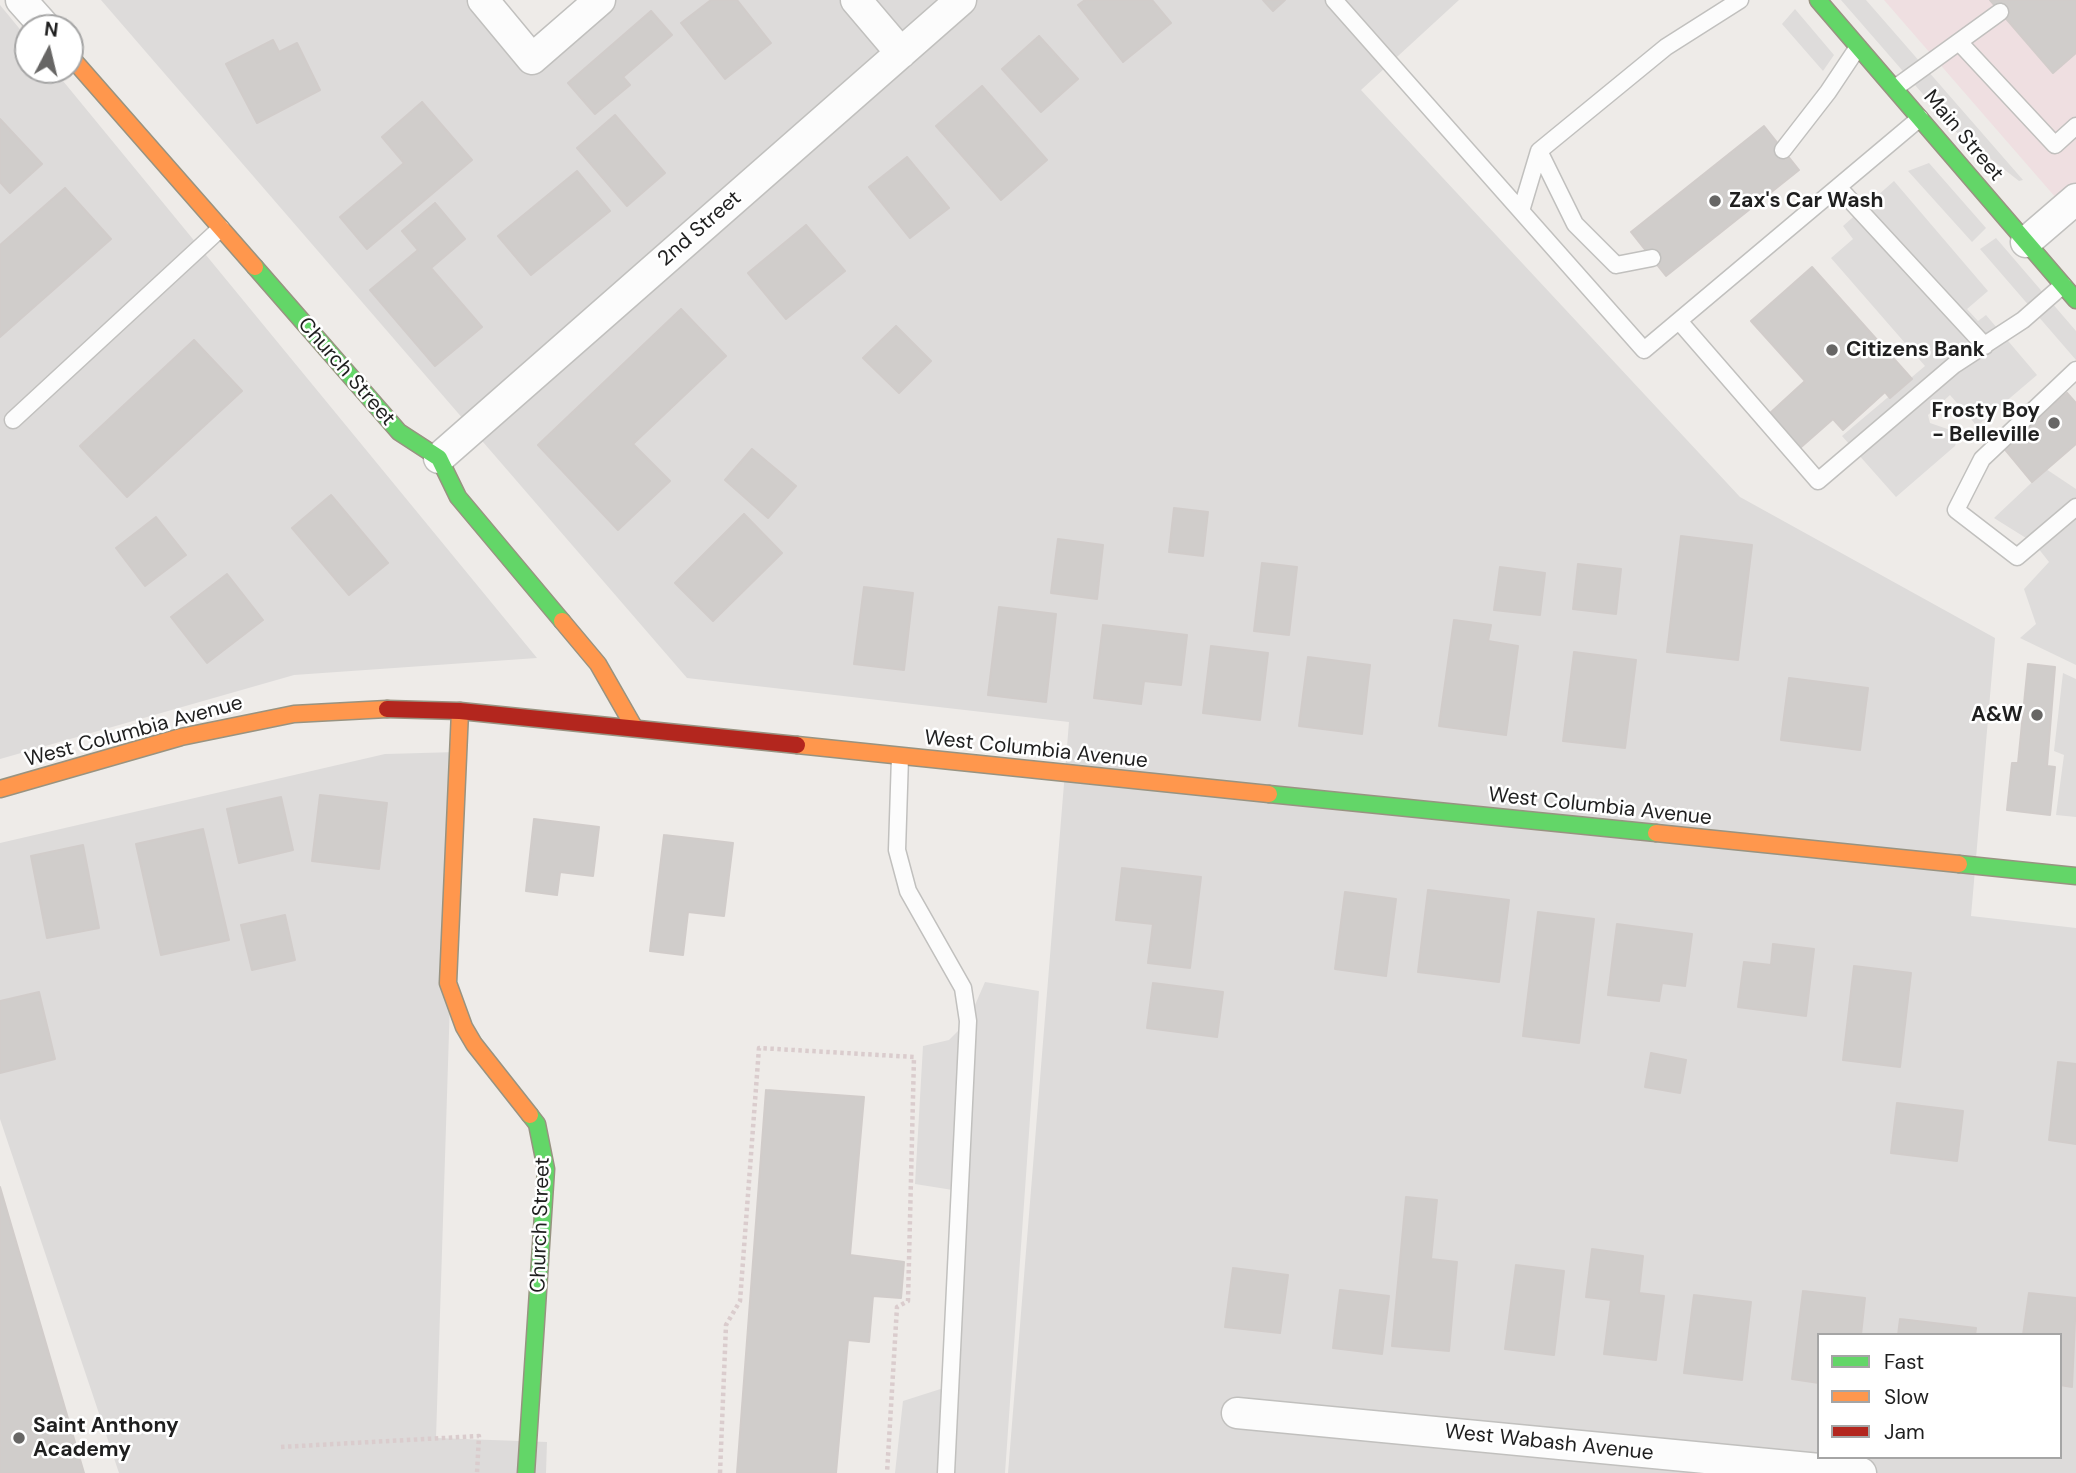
<!DOCTYPE html>
<html>
<head>
<meta charset="utf-8">
<style>
  body { margin:0 }
  #map { position:relative; width:2076px; height:1473px; overflow:hidden; background:#eeebe8; font-family:"DM Sans",sans-serif }
  canvas { display:block }
  .legend { position:absolute; left:1817px; top:1333px; width:245px; height:126px; box-sizing:border-box; background:#fff; border:2px solid #a5a5a5; margin:0; padding:9px 12px; list-style:none; font-size:21px; color:#1f1f1f }
  .legend li { display:flex; align-items:center; gap:14px; height:35px }
  .legend b { width:35px; border:2px solid #a5a5a5 }
  .north { position:absolute; left:14px; top:14px; width:70px; height:70px; box-sizing:border-box; background:#fff; border:2px solid #a5a5a5; border-radius:50%; rotate:7deg; font-size:19px; font-weight:700; line-height:28px; text-align:center; color:#1f1f1f }
  .north::after { content:''; display:block; margin:auto; width:24px; height:32px; background:#676665; clip-path:polygon(50% 0,100% 100%,50% 72%,0 100%) }
</style>
</head>
<body>
<div id="map">
<canvas width="2076" height="1473"></canvas>
<ul class="legend">
<li><b style="height:9px;background:#63d668"></b>Fast</li>
<li><b style="height:9px;background:#ff974d"></b>Slow</li>
<li><b style="height:9px;background:#b3261e"></b>Jam</li>
</ul>
<div class="north">N</div>
</div>
<script>
const g = document.querySelector('canvas').getContext('2d');
g.lineJoin = 'round';
function fillPath(path, color) { g.fillStyle = color; g.fill(path, 'evenodd'); }
const poly = rows => new Path2D(rows.map(r => 'M' + r).join(''));
function trace(path, color, width, dash) { g.strokeStyle = color; g.lineWidth = width; g.lineCap = dash ? 'butt' : 'round'; g.setLineDash(dash || []); g.stroke(path); }
function label(font, color, halo, rows, align = 'center') {
  g.font = font + ' "DM Sans",sans-serif'; g.lineWidth = 5; g.setLineDash([]); g.textBaseline = 'middle'; g.strokeStyle = halo; g.fillStyle = color; for (const [text, x, y, turn = 0] of rows) {
    g.save(); g.translate(x, y); g.rotate((+turn || 0) * Math.PI / 180); g.textAlign = isNaN(turn) ? turn : align; if (halo) g.strokeText(text, 0, 0); g.fillText(text, 0, 0); g.restore();
  }
}
fillPath(poly([
  [101,0,483,0,533,59,598,0,1459,0,1361,90,1740,497,1995,638,1971,916,2076,928,2076,1473,1008,1473,1069,722,687,678],
  [1819,1335,2060,1335,2060,1457,1819,1457],
  [0,5,28,39,28,70,54,70,537,658,294,675,0,759],
  [458,752,436,1438,547,1442,546,1473,119,1473,0,1119,0,843,385,754]
]), '#dddbda');
fillPath(poly([
  [1884,0,2076,0,2076,221]
]), '#efdfe1');
fillPath(poly([
  [1841,0,1866,0,2023,180,2019,181,1955,131],
  [1795,9,1834,55,1823,71,1782,24],
  [1929,163,1986,228,1972,242,1908,171],
  [1894,181,1988,291,1967,309,1978,321,1986,315,2037,375,1977,426,1950,395,1928,415,1930,423,1959,433,1955,446,1896,497,1842,436,1925,366,1831,258,1853,239,1843,226],
  [1996,238,2076,331,2076,360,1980,249],
  [2046,469,2076,489,2076,665,2020,638,2036,624,2024,589,2049,562,2034,543,1994,518],
  [2063,673,2076,679,2076,817,2056,815,2064,755,2054,751],
  [985,982,1039,991,1005,1473,895,1473,903,1401,950,1386,959,1191,915,1184,923,1046,949,1040,968,1021]
]), '#dedcdb');
const building = poly([
  [711,0,737,0,771,43,725,79,681,23,711,0],
  [1085,0,1152,0,1171,23,1123,62,1078,5,1085,0],
  [1263,0,1285,0,1273,11,1263,0],
  [1990,0,2076,0,2076,53,2053,73,1990,0],
  [651,11,672,35,623,77,630,85,595,114,568,83,651,11],
  [1039,36,1078,79,1041,112,1002,69,1039,36],
  [273,40,279,52,297,43,320,90,257,123,226,64,273,40],
  [982,86,1047,160,1001,200,936,126,982,86],
  [422,102,472,160,367,249,340,217,404,163,382,137,422,102],
  [615,115,665,173,627,206,577,148,615,115],
  [0,119,42,164,10,193,0,182,0,119],
  [1764,126,1799,170,1666,276,1631,232,1764,126],
  [907,157,949,208,910,238,869,187,907,157],
  [577,171,610,211,531,275,498,236,577,171],
  [65,188,111,239,0,337,0,245,65,188],
  [435,203,465,239,431,268,482,327,435,366,370,290,418,250,402,231,435,203],
  [806,225,845,271,786,319,748,273,806,225],
  [1812,267,1912,379,1890,398,1885,392,1843,430,1833,419,1800,448,1769,414,1805,381,1751,321,1812,267],
  [681,309,726,356,633,444,670,481,618,530,538,445,681,309],
  [896,326,931,361,899,393,863,358,896,326],
  [194,340,242,391,127,497,80,446,194,340],
  [2067,393,2076,403,2076,444,2032,482,2003,447,2067,393],
  [752,449,796,486,768,518,725,480,752,449],
  [331,495,388,563,349,595,292,528,331,495],
  [1174,508,1208,512,1203,556,1169,552,1174,508],
  [744,514,782,553,713,621,675,583,744,514],
  [156,517,186,555,145,586,116,548,156,517],
  [1681,536,1752,545,1738,660,1667,652,1681,536],
  [1058,539,1103,545,1097,599,1051,593,1058,539],
  [1262,563,1297,567,1289,635,1254,631,1262,563],
  [1578,564,1621,569,1616,614,1573,609,1578,564],
  [1500,567,1545,573,1540,615,1494,610,1500,567],
  [227,574,263,620,207,663,171,617,227,574],
  [864,587,913,593,904,670,854,664,864,587],
  [999,607,1056,614,1046,702,988,695,999,607],
  [1454,620,1491,625,1488,641,1518,646,1506,735,1439,726,1454,620],
  [1103,625,1187,635,1181,685,1144,681,1141,704,1094,698,1103,625],
  [1211,646,1268,653,1260,720,1203,713,1211,646],
  [1574,652,1636,660,1625,748,1563,741,1574,652],
  [1308,657,1370,665,1362,734,1299,726,1308,657],
  [2028,664,2055,667,2047,766,2055,767,2050,815,2007,810,2012,763,2018,763,2028,664],
  [1789,678,1868,688,1860,750,1781,740,1789,678],
  [320,795,387,803,379,869,312,861,320,795],
  [281,797,293,850,239,863,227,809,281,797],
  [534,819,599,827,593,876,560,872,557,895,526,891,534,819],
  [203,829,229,940,161,955,136,844,203,829],
  [664,835,733,843,724,916,688,912,683,955,650,951,664,835],
  [83,845,99,928,47,938,31,856,83,845],
  [1122,868,1201,877,1190,968,1148,963,1153,924,1116,920,1122,868],
  [1428,890,1509,900,1499,982,1418,972,1428,890],
  [1345,892,1396,899,1386,976,1335,969,1345,892],
  [1538,912,1594,919,1579,1043,1523,1036,1538,912],
  [285,915,295,960,252,970,241,925,285,915],
  [1617,924,1692,934,1685,986,1662,983,1659,1001,1608,995,1617,924],
  [1773,944,1814,949,1806,1016,1738,1007,1744,962,1771,965,1773,944],
  [1854,966,1911,973,1900,1067,1843,1060,1854,966],
  [1153,983,1223,992,1217,1037,1147,1028,1153,983],
  [39,992,55,1059,0,1073,0,1001,39,992],
  [1651,1053,1686,1060,1680,1093,1645,1087,1651,1053],
  [2058,1062,2076,1064,2076,1144,2049,1140,2058,1062],
  [766,1090,864,1097,850,1255,904,1262,901,1298,873,1296,869,1342,848,1340,836,1473,737,1473,766,1090],
  [1897,1103,1963,1111,1957,1161,1891,1153,1897,1103],
  [0,1187,84,1473,0,1473,0,1187],
  [1406,1197,1437,1200,1431,1259,1457,1262,1449,1351,1392,1346,1406,1197],
  [1592,1249,1643,1256,1639,1293,1664,1296,1656,1360,1604,1354,1611,1300,1586,1297,1592,1249],
  [1516,1265,1564,1271,1554,1355,1505,1349,1516,1265],
  [1233,1268,1288,1275,1280,1333,1225,1327,1233,1268],
  [1340,1290,1389,1296,1382,1354,1333,1348,1340,1290],
  [1803,1291,1865,1298,1861,1335,1819,1335,1819,1383,1792,1379,1803,1291],
  [2029,1293,2076,1298,2072,1387,2060,1385,2060,1335,2023,1335,2029,1293],
  [1694,1295,1751,1302,1742,1380,1684,1373,1694,1295],
  [1900,1319,1976,1328,1975,1335,1898,1335,1900,1319]
]);
fillPath(building, '#d0cdcb');
trace(building, '#d1ccca', 2);
const lane = poly([
  [1334,0,1644,350,1920,118],
  [1959,42,2055,145,2076,126],
  [1895,88,2000,12],
  [1783,150,1828,92,1858,47],
  [1838,187,1985,346],
  [1521,211,1539,151],
  [1652,258,1616,265,1575,224,1539,151,1666,47,1740,0],
  [1679,321,1818,481,1954,365,2023,320,2063,285],
  [2076,370,1982,459,1956,510,2017,557,2076,507],
  [13,420,221,228],
  [900,757,897,850,908,891,963,988,968,1021,946,1473]
]);
const street = poly([
  [21,0,46,28],
  [483,0,532,59,600,0],
  [856,0,901,53],
  [2026,242,2076,199],
  [439,458,961,0],
  [1237,1413,1861,1473]
]);
const fast = poly([
  [1818,0,2076,300],
  [255,267,399,432,439,458,458,497,562,621],
  [1269,794,1656,833],
  [1959,864,2076,876],
  [526,1473,546,1169,537,1124,530,1115]
]);
const slow = poly([
  [70,56,255,267],
  [562,621,598,664,634,727],
  [460,711,448,983,464,1027,474,1044,530,1115],
  [797,745,1269,794],
  [0,789,181,737,294,714,387,709],
  [1656,833,1959,864]
]);
const jam = poly([
  [387,709,460,711,797,745]
]);
trace(lane, '#c1c0be', 19);
trace(street, '#c1c0be', 33);
trace(fast, '#989381', 19);
trace(slow, '#989381', 19);
trace(jam, '#989381', 19);
trace(poly([
  [281,1447,479,1436,477,1473],
  [720,1473,726,1325,740,1301,759,1048,914,1057,908,1301,897,1307,887,1473]
]), '#dacccd', 4.5, [3.5, 3.5]);
trace(lane, '#fcfcfc', 16);
trace(street, '#fcfcfc', 30);
trace(fast, '#63d668', 16);
trace(slow, '#ff974d', 16);
trace(jam, '#b3261e', 16);
for (const [x, y, r, color] of [
  [1715,201,7,"#676665"],
  [1832,350,7,"#676665"],
  [2054,423,7,"#676665"],
  [2037,715,7,"#676665"],
  [19,1438,7,"#676665"]
]) { const dot = new Path2D(); dot.arc(x, y, r, 0, 2 * Math.PI); g.fillStyle = color; g.fill(dot); trace(dot, '#fff', 2.5); }
label('21px', '#1f1f1f', '#fff', [
  ["Main Street",1963,136,50],
  ["2nd Street",700,229,-41],
  ["Church Street",346,372,49],
  ["West Columbia Avenue",134,732,-15],
  ["West Columbia Avenue",1036,750,6],
  ["West Columbia Avenue",1600,807,6],
  ["Church Street",541,1225,-88],
  ["West Wabash Avenue",1549,1443,6]
]);
label('bold 21px', '#1f1f1f', '#fff', [
  ["Zax's Car Wash",1729,201],
  ["Citizens Bank",1846,350],
  ["Frosty Boy",2040,411,"right"],
  ["- Belleville",2040,435,"right"],
  ["A&W",2023,715,"right"],
  ["Saint Anthony",33,1426],
  ["Academy",33,1450]
], 'left');
</script>
</body>
</html>
